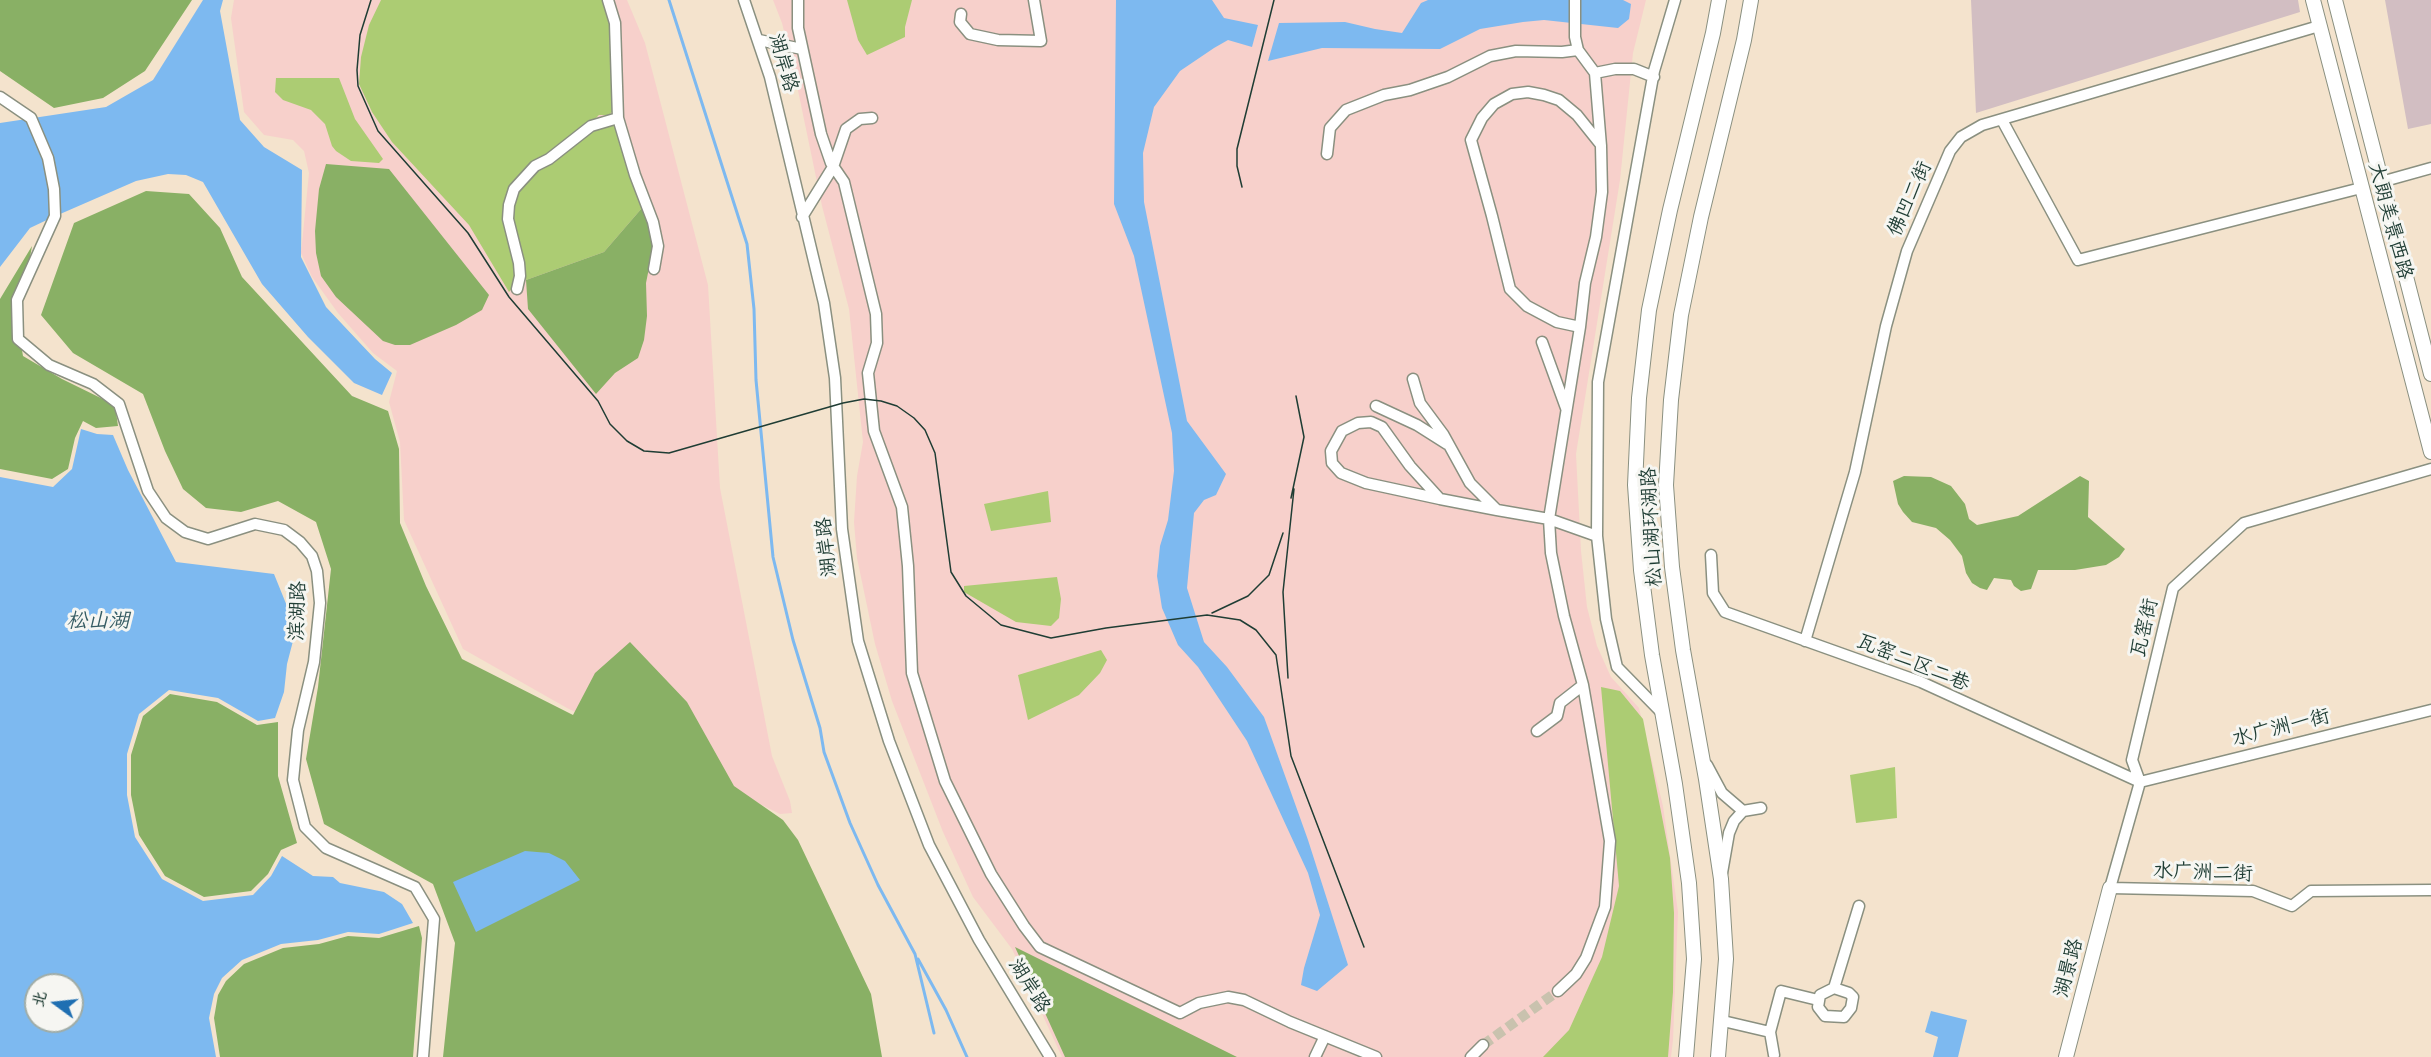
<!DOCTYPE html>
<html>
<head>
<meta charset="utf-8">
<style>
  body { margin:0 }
  #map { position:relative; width:2431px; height:1057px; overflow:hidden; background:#f4e3cd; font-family:"Patrick Hand","LXGW WenKai TC",sans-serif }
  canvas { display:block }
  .north { position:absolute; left:24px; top:973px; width:60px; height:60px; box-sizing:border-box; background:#f6f6f2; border:2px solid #a0aca6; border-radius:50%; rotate:285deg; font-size:16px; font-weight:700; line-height:24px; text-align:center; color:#1f3d34 }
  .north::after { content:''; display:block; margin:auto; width:21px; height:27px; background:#1f6fb2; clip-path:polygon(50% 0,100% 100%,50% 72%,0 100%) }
</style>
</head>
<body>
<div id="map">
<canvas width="2431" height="1057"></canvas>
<div class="north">北</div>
</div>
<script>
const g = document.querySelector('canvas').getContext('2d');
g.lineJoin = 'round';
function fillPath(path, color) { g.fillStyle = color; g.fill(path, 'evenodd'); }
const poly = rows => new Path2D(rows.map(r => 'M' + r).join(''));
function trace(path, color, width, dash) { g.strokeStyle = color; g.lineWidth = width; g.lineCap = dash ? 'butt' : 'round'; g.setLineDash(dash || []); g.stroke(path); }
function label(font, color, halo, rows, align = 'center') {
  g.font = font + ' "Patrick Hand","LXGW WenKai TC",sans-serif'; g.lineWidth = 6; g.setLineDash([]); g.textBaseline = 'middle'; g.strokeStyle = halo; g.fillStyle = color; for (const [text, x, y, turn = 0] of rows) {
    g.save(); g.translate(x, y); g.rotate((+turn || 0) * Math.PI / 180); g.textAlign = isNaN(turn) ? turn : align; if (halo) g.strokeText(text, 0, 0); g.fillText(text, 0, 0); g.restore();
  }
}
fillPath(poly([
  [234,0,627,0,645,43,708,285,720,488,772,756,790,801,792,813,780,814,567,708,463,649,404,520,400,442,389,402,397,371,373,353,338,313,312,277,301,253,309,173,304,151,293,140,264,135,244,112,231,18],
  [773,0,1646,0,1633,53,1620,180,1576,454,1581,551,1587,607,1597,646,1611,677,1639,708,1663,806,1678,912,1673,1040,1671,1057,1062,1057,1012,949,973,897,943,832,892,701,875,644,857,558,854,522,857,476,863,442,849,309,822,206,795,76,782,23]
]), '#f7d0cb');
fillPath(poly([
  [1971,0,2298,0,2300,12,1976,113],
  [2385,0,2431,0,2431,124,2408,129]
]), '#d2bec2');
fillPath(poly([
  [381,0,602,0,611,30,612,112,609,115,599,115,581,133,522,172,515,181,510,190,516,274,515,285,509,292,469,225,392,142,372,112,359,84,361,57,369,25],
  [847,0,912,0,905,27,905,37,867,55,858,40],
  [276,78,339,78,355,119,383,159,379,163,351,161,336,151,332,146,325,124,311,110,283,100,275,92],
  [608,123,617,128,642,208,604,252,526,280,523,262,516,242,512,205,518,188,533,170,553,161,592,131],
  [1048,491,1051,522,991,531,984,504],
  [1057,577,1061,599,1059,618,1051,626,1016,622,964,592,964,586],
  [1101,650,1107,660,1100,673,1079,695,1028,720,1018,675],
  [1601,687,1620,691,1643,719,1670,858,1674,913,1673,992,1668,1057,1543,1057,1569,1030,1602,957,1619,886],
  [1895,767,1897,818,1856,823,1850,775]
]), '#accc73');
fillPath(poly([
  [0,0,192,0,145,71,103,98,54,108,0,71],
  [326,164,389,169,489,295,482,310,456,325,410,345,395,345,383,341,336,297,321,276,316,253,315,231,319,189],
  [146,191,189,194,220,228,242,277,352,396,388,411,399,449,400,523,426,586,462,659,573,715,595,673,630,642,687,702,734,786,783,820,798,840,871,994,882,1057,443,1057,455,943,433,884,324,824,306,759,318,687,331,569,316,522,278,501,241,512,206,508,183,489,165,451,143,394,73,353,41,315,74,223],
  [642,208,651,232,653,248,646,283,647,316,644,340,638,358,615,373,596,394,528,309,526,280,604,252],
  [32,246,18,327,23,356,62,379,115,405,118,426,96,428,83,421,75,438,68,469,52,479,0,469,0,299],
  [1904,476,1931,477,1951,486,1965,504,1969,519,1977,525,2018,516,2080,476,2089,481,2088,517,2125,549,2119,557,2106,565,2075,570,2038,570,2031,589,2021,591,2014,586,2011,580,1994,578,1987,590,1980,588,1972,583,1966,573,1962,556,1950,540,1936,528,1912,522,1903,512,1898,504,1893,481],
  [170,694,217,702,257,725,278,722,278,776,297,843,281,850,268,874,251,891,204,897,165,876,139,835,131,795,131,755,143,716],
  [419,926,422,938,413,1057,220,1057,214,1018,218,995,226,981,244,964,283,948,319,944,348,936,379,938],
  [1015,947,1237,1057,1065,1057]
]), '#89b065');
fillPath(poly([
  [203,0,223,0,220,11,240,120,264,147,302,170,301,257,326,307,375,359,392,373,382,395,354,383,308,337,262,284,203,182,186,175,168,174,136,181,51,218,30,228,0,267,0,123,106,107,153,80],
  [1116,0,1212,0,1224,18,1258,25,1252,47,1228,40,1214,48,1180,71,1154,107,1143,153,1144,202,1187,421,1226,474,1216,495,1204,500,1194,513,1187,588,1204,642,1227,667,1264,717,1308,840,1348,965,1317,991,1301,985,1304,968,1320,915,1308,873,1247,741,1198,667,1178,645,1162,608,1157,576,1160,546,1168,520,1174,471,1172,433,1134,256,1114,204],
  [1428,0,1623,0,1631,4,1629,19,1618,28,1544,20,1523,22,1480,29,1440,49,1322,48,1268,61,1279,23,1345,22,1375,29,1402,33,1421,3],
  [81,429,97,434,113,435,128,470,176,562,274,574,291,616,293,641,287,664,284,692,275,718,258,721,218,698,169,690,139,714,127,754,127,795,135,837,162,879,203,901,253,895,271,876,282,856,313,876,333,877,340,883,384,892,402,904,413,923,379,934,348,932,318,940,281,944,242,960,222,978,214,994,209,1018,216,1057,0,1057,0,477,53,487,72,469],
  [36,985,72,985,72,1021,36,1021],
  [525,851,549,853,565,861,580,880,476,932,453,882],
  [1931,1011,1967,1020,1958,1057,1933,1057,1938,1037,1925,1032]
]), '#7db9f0');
trace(poly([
  [669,0,747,244,754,309,756,380,773,557,793,640,820,728,824,752,850,823,878,885,915,954,934,1033],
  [918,959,946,1010,967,1057]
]), '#7db9f0', 3);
trace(poly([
  [1483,1045,1558,991]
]), '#c9c2ae', 10, [10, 5]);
const minor = poly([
  [608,0,615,23,618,118,635,175,653,222,658,246,654,269],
  [744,0,770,77,824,303,835,378,842,529,858,641,889,741,929,845,979,940,1050,1057],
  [798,0,798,28,821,134,831,163,844,182,876,314,877,343,868,373,874,431,902,507,908,566,912,673,945,781,991,874,1024,926,1040,947,1180,1013,1199,1003,1228,997,1244,1000,1290,1022,1376,1057],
  [1575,0,1575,37,1578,50],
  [961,14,960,22,970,34,998,40,1041,41,1034,0],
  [759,40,802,49],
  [1595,73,1615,69,1634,69,1654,77],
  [0,97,31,118,48,158,54,189,55,216,17,300,18,339,49,365,93,384,119,404,148,491,166,518,185,532,208,539,255,524,284,530,300,542,312,556,317,571,320,603,314,662,298,730,293,780,305,827,326,848,415,887,434,919,423,1057],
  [2002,120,2078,260,2361,188],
  [1327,154,1330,128,1346,110,1384,95,1410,90,1448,77,1490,56,1516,51,1562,52,1578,50,1595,73,1601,146,1602,192,1596,237,1585,283,1580,327,1549,519,1597,536],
  [2381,182,2431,168],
  [802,217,833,167,846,129,860,119,872,118],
  [517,289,520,276,519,263,508,219,509,205,514,189,535,166,549,159,591,126,618,118],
  [1580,327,1557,322,1527,306,1510,289,1492,216,1471,140,1482,118,1494,104,1512,94,1528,92,1544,95,1559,100,1577,115,1601,145],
  [1542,342,1566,408],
  [1413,379,1420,403,1443,434,1470,483,1497,510],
  [1376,406,1417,425,1447,444],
  [2431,469,2244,523,2173,588,2132,760,2140,782,2110,888,2253,891,2292,906,2311,891,2431,890],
  [1440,499,1410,466,1382,427,1371,422,1358,423,1342,431,1331,451,1332,463,1341,473,1366,483,1440,499,1497,510,1549,519,1551,553,1564,616,1583,685,1610,841,1605,907,1586,958,1576,974,1558,991],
  [1711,555,1713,593,1725,612,1921,682,2140,782,2431,710],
  [1805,641,1855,472,1886,326,1907,251,1950,151,1961,137,1982,125,2319,26],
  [1663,714,1617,667,1606,619,1597,536,1598,382,1654,71,1675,0],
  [1537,731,1557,716,1560,703,1583,685],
  [1707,765,1722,793,1743,811],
  [1722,873,1729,833,1734,821,1743,811,1761,808],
  [1834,988,1849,993,1853,997,1851,1008,1844,1017,1825,1016,1818,1007,1820,995,1834,988],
  [1834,988,1859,906],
  [1723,1021,1770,1032,1781,991,1818,1000],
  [1770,1032,1774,1055],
  [1315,1057,1325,1036],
  [1471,1057,1483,1045]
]);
const major = poly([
  [2313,0,2431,452],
  [2335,0,2431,374],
  [1686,1057,1694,959,1689,883,1675,784,1652,655,1641,570,1635,485,1639,398,1649,310,1670,210,1713,33,1719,0],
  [1718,1057,1726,959,1721,879,1706,779,1683,650,1672,567,1666,485,1671,400,1681,315,1701,217,1744,40,1751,0],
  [2066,1057,2110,888]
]);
trace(minor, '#8a9080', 13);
trace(major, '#8a9080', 16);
trace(minor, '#fff', 10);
trace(major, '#fff', 14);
trace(poly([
  [371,0,360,35,357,70,358,86,378,131,468,233,509,297,598,401,610,424,627,441,644,451,669,453,843,403,864,399,881,401,897,406,914,418,925,430,935,453,951,572,966,596,1001,625,1051,638,1106,628,1207,615,1240,620,1256,630,1276,655,1291,756,1364,947],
  [1242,187,1237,166,1237,149,1274,0],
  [1291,498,1304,437,1296,396],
  [1212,613,1248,596,1269,575,1283,533],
  [1288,678,1283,592,1294,489]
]), '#1f3d34', 1.5);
label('20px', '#1f3d34', '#f6f6f2', [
  ["湖岸路",783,63,74],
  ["佛凹二街",1910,199,-66],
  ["大朗美景西路",2390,221,75],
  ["松山湖环湖路",1652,527,-93],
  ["湖岸路",827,547,-96],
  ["滨湖路",298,611,-88],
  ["瓦窑街",2145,628,-77],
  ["瓦窑二区二巷",1913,663,22],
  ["水广洲一街",2281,728,-14],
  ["水广洲二街",2203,873,2],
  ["湖景路",2069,968,-75],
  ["湖岸路",1029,986,58]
]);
label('italic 21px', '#365c63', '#f6f6f2', [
  ["松山湖",98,621]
]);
</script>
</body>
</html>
